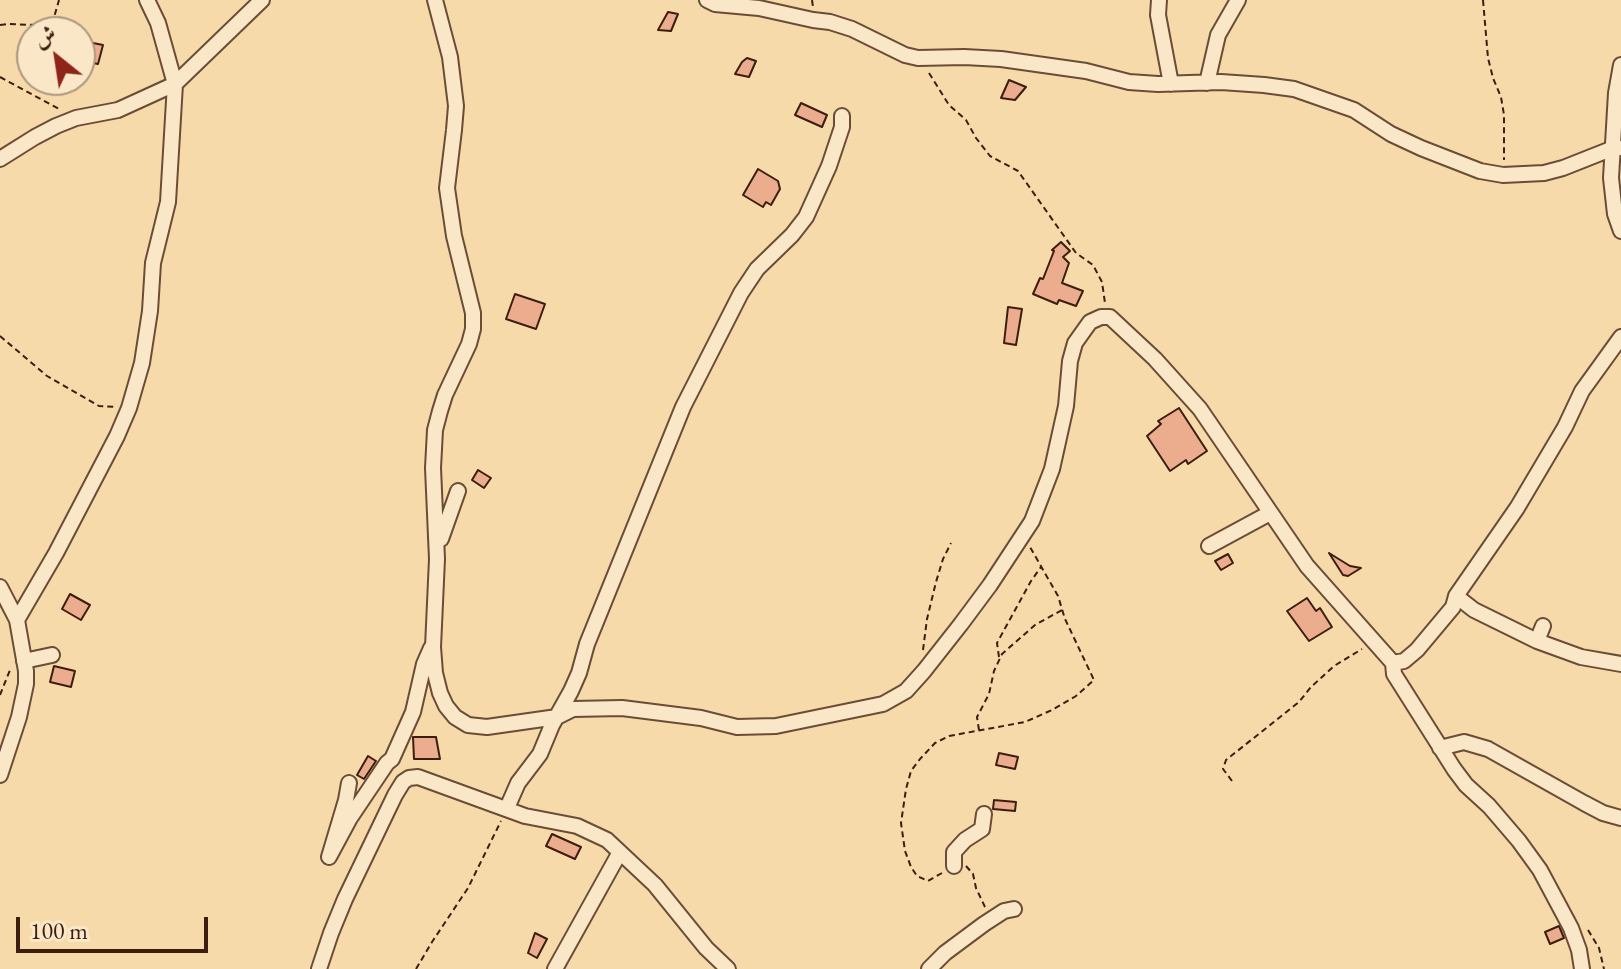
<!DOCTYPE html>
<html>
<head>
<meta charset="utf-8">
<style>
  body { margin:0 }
  #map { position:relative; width:1621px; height:969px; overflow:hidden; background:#f6daaa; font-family:"EB Garamond",Amiri,serif }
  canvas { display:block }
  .north { position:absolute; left:16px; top:16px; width:80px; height:80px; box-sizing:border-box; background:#f9e7c8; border:2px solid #ad977e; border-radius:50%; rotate:330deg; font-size:22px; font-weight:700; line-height:32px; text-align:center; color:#3c1e10 }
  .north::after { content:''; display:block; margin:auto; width:28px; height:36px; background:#8f2418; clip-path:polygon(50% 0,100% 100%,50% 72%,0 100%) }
  .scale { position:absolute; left:16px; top:917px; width:192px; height:36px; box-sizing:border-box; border:4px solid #3c1e10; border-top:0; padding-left:10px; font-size:24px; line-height:28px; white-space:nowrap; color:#3c1e10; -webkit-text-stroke:6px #f9e7c8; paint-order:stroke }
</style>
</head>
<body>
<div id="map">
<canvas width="1621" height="969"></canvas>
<div class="north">ش</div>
<div class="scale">100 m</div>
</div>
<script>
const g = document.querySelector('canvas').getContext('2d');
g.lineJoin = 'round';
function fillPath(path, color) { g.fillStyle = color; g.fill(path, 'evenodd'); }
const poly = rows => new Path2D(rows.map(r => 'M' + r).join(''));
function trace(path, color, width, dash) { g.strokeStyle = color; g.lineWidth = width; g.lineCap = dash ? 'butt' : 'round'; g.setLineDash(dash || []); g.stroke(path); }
const building = poly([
  [668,12,678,14,671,31,658,30,668,12],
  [88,42,103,45,98,64,83,61,88,42],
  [747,58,756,61,749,77,735,74,742,62,747,58],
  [1009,80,1026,87,1015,100,1001,98,1009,80],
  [801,103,827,115,822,127,795,115,801,103],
  [758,169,778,181,780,189,771,205,766,202,763,207,743,195,758,169],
  [1061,242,1070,251,1063,257,1069,263,1062,283,1083,291,1076,306,1059,300,1057,304,1033,294,1040,278,1043,279,1054,251,1052,250,1061,242],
  [515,294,545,304,536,329,506,319,515,294],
  [1008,307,1022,309,1016,345,1004,343,1008,307],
  [1179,408,1207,451,1188,464,1186,460,1170,471,1147,436,1161,424,1158,421,1179,408],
  [478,470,491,478,484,488,472,480,478,470],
  [1329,553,1350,566,1361,568,1348,576,1343,575,1329,553],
  [1228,554,1233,563,1221,570,1215,561,1228,554],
  [70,594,90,605,81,620,62,609,70,594],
  [1307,598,1316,611,1320,608,1332,627,1309,641,1287,611,1307,598],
  [54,666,75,671,71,687,50,682,54,666],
  [413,737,436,737,440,759,414,759,413,737],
  [999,753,1018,757,1015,769,996,765,999,753],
  [368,756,376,761,364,779,357,775,368,756],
  [994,800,1016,802,1015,811,993,809,994,800],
  [552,834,581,847,575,859,546,846,552,834],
  [1559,926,1564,938,1550,944,1545,932,1559,926],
  [535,933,547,939,537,958,528,953,535,933]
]);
fillPath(building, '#ebad8d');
trace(building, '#3c1e10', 2);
const minor = poly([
  [435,0,450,57,456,106,454,130,447,188,454,236,473,313,473,329,469,344,445,395,440,411,435,430,433,468,437,559,433,647,435,673,440,693,446,706,455,717,468,725,487,727,557,717,573,709,622,708,701,718,737,727,776,726,883,704,906,691,924,671,961,624,990,585,1032,521,1052,469,1066,406,1070,361,1075,343,1090,322,1101,317,1110,317,1155,359,1200,409,1307,566,1393,663,1394,674,1454,769,1466,785,1489,806,1519,841,1540,870,1571,928,1579,950,1582,969],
  [707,0,715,4,759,8,813,20,830,22,852,29,905,55,918,58,964,57,1001,59,1086,71,1129,82,1158,84,1221,82,1264,85,1294,89,1354,110,1391,134,1421,148,1480,171,1503,175,1544,173,1563,168,1611,149,1621,148],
  [1159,0,1158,15,1171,84],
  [1621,65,1616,93,1611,178,1615,214,1621,231],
  [1207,83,1218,35,1238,0],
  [0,159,35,137,56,126,76,118,118,110,175,84,262,0],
  [441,539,458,491],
  [1209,546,1270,513],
  [0,587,17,620,26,671,26,684,19,717,0,775],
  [1456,596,1474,610,1537,641,1543,626],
  [17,620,56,553,117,436,129,408,142,363,150,311,153,263,168,202,175,84,158,23,147,0],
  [1537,641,1581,657,1621,664],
  [24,661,52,655],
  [1393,663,1404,661,1417,650,1453,607,1456,596,1517,508,1565,427,1582,391,1621,337],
  [1440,748,1464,742,1488,749,1584,803,1603,813,1621,818],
  [349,783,346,800,329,857,350,818,387,763,392,759,413,712,424,664,431,648],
  [507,808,518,783,540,754,552,725,571,691,579,673,587,644,683,407,741,293,757,269,792,235,806,217,829,166,842,127,842,116],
  [954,866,954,852,965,840,982,829,984,814],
  [319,969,331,933,345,899,395,795,403,782,409,778,418,777,525,816,577,826,607,840,655,885,706,948,728,969],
  [555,969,620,852],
  [929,969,945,953,984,924,1004,911,1014,909]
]);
trace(minor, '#6a4d36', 18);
trace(poly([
  [812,0,813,7],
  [1483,0,1488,58,1493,78,1501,97,1504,115,1504,160],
  [0,25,8,24,36,25,53,21,59,0],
  [929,73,949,105,966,120,976,138,990,156,1018,171,1076,253,1093,265,1102,282,1105,303],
  [0,77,61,110],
  [0,336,47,376,99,406,116,407],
  [923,650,927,619,936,582,943,559,951,543],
  [999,657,997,643,1031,581,1041,567],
  [0,695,10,670],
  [979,730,977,717,989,694,994,671,1002,654,1035,625,1062,610],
  [1232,781,1223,769,1226,760,1299,702,1311,687,1334,666,1362,649],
  [966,866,973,874,976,888,985,907],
  [942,873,928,881,917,876,911,867,905,851,901,823,906,789,911,771,920,759,935,743,949,736,1025,722,1052,710,1076,696,1094,680,1065,619,1058,596,1030,547],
  [1588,930,1599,948,1604,969],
  [416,969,432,942,468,888,501,821]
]), '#3c1e10', 2, [6, 4]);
trace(minor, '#f9e7c8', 14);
</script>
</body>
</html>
